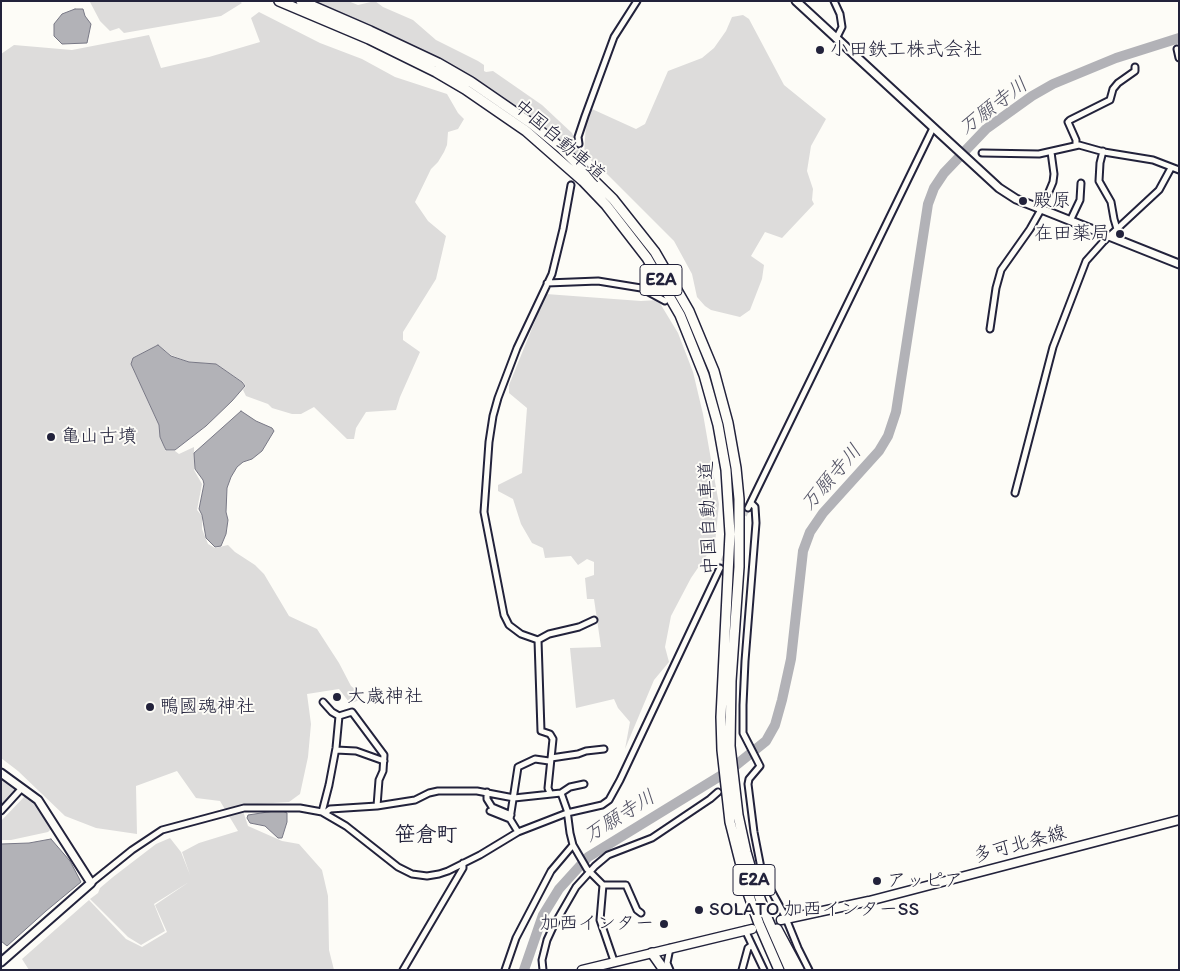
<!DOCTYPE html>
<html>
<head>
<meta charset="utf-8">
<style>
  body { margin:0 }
  #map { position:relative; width:1180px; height:971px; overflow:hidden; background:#fdfcf7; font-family:Itim,sans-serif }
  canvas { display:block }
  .frame { position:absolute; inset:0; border:2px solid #22223b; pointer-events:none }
</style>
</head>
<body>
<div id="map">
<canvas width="1180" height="971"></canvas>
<div class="frame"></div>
</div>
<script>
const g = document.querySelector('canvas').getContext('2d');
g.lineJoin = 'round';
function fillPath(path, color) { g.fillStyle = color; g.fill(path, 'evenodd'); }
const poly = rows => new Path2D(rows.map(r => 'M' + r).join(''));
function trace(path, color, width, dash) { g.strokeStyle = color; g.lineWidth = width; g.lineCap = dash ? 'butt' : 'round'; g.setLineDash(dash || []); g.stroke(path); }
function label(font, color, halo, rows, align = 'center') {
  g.font = font + ' Itim,"Klee One",sans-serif'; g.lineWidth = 4; g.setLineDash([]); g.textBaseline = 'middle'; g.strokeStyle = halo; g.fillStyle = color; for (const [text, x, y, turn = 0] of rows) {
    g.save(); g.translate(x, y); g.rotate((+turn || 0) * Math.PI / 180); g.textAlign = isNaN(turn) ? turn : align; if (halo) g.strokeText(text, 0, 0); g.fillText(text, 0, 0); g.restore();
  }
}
fillPath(poly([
  [239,1,242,3,221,16,124,33,119,28,110,31,100,21,90,2],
  [312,1,348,1,358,5,375,1,383,7,413,20,436,40,478,61,484,65,484,71,486,72,493,71,542,105,572,133,575,140,575,148,577,149,576,155,538,123,483,84,459,69,392,35],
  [259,12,320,43,362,59,395,77,447,94,458,113,464,119,458,129,448,132,447,145,444,152,438,162,431,169,415,202,428,221,446,236,436,279,403,332,403,340,420,352,400,397,396,410,366,412,356,428,354,439,347,439,314,407,301,414,292,414,272,408,268,404,246,396,243,390,246,386,243,382,216,364,189,362,171,355,158,345,133,358,131,364,159,425,160,437,166,451,175,451,179,454,194,447,194,470,202,484,197,510,202,516,202,529,208,544,215,548,228,545,235,552,255,565,264,574,289,616,317,629,339,663,351,686,361,694,361,698,359,700,352,703,349,702,339,689,307,694,311,724,308,757,300,794,289,802,241,805,248,826,282,841,299,844,322,870,328,896,329,950,334,970,29,970,22,959,89,900,126,939,142,947,167,932,155,905,189,882,154,904,165,931,141,945,128,937,90,899,98,893,100,888,113,877,156,844,170,838,181,852,190,875,182,852,199,843,238,831,220,801,196,798,177,771,136,786,137,834,96,828,65,816,18,771,1,758,1,54,14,45,72,50,149,35,161,68,209,57,260,42,251,18],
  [743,15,749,19,784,85,826,119,811,146,807,171,813,189,812,200,814,204,782,238,765,232,751,256,764,265,762,279,750,310,740,317,711,310,705,306,697,297,692,274,674,241,602,169,584,155,586,123,592,109,636,129,645,124,668,71,702,58,714,48,726,31,732,17],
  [546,294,641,301,658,300,678,333,693,372,703,414,713,471,719,504,715,543,691,578,671,616,665,647,669,662,654,680,625,749,630,722,618,708,614,699,576,708,570,648,601,647,594,599,587,599,585,578,594,575,594,562,587,559,578,565,571,556,545,558,543,548,532,543,521,524,513,499,498,491,498,485,522,473,527,408,509,393,509,385],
  [1,776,14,786,16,791,1,809],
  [28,796,36,801,51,829,48,832,11,840,1,840,1,821,24,797]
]), '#dddcdb');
const water = poly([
  [75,9,83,9,85,16,91,24,87,43,62,44,54,36,54,24,62,14,75,9],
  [158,345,171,356,189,362,216,364,242,382,245,386,232,401,206,426,175,450,166,450,164,446,160,437,159,425,131,364,133,358,158,345],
  [241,411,256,421,272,428,274,431,262,451,252,459,243,462,237,467,231,477,227,488,226,512,228,520,226,534,221,546,215,547,206,538,202,515,199,509,204,484,203,480,195,469,194,453,241,411],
  [281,810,287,813,287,822,282,838,278,838,265,826,250,823,247,818,248,815,281,810],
  [51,839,70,861,81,882,46,911,7,946,1,941,1,844,29,843,51,839]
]);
fillPath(water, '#b2b2b7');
trace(water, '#787885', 1);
trace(poly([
  [524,970,543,915,559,889,588,857,730,770,766,741,775,725,782,700,791,659,803,551,810,532,823,513,879,451,888,436,896,412,928,204,934,188,944,173,986,129,1032,96,1053,84,1116,58,1179,38]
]), '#b2b2b7', 10);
trace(poly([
  [575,162,579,144],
  [571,185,573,171],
  [741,522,748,508],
  [720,568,727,552]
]), '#d1d0d1', 5, [5, 2.5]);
trace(poly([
  [755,928,781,920]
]), '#d1d0d1', 8, [8, 4]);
const street = poly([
  [834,1,840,14,842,27,836,39],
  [1177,49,1179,58],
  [579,144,578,137,585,116,614,37,637,1],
  [1076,145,1076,140,1068,122,1070,120,1110,100,1113,89,1118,83,1135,71,1135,67],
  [1103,151,1100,163,1099,181,1111,202,1114,219,1117,229],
  [982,153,1039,154,1079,145,1104,152,1153,160,1179,170],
  [571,185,563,229,552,274,517,348,498,398,493,416,489,442,484,512,504,615,509,625,521,634,538,640,549,634,579,627,594,620],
  [1070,221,1080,200,1081,183],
  [547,283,598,281,641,288,665,301],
  [990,329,996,288,1001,270,1030,229,1043,206,1053,182,1054,174,1051,152],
  [1015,493,1053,347,1086,261,1103,242,1159,190,1171,168],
  [751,503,755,507,756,523,745,661,743,705,743,733,760,766,749,779,748,784,754,832,761,868,767,883,785,916,798,948,809,970],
  [748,508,933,128],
  [538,640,541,731,550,734,553,739,548,788,550,793],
  [323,702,332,712,339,716],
  [336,750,356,751,384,761],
  [551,758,578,754,586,751,604,749],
  [487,792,487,799,492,807,511,815],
  [561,793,570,787,584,784],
  [1,811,22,788],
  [490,811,510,819],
  [322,812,329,785,336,748,339,716,352,712,384,755,383,771,379,780,377,806],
  [325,813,330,809,377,806,415,800,429,793,438,791,477,791,514,798,561,793,567,810,570,833,573,845,587,869,603,885,626,885,637,910,641,913],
  [518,832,510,819,518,767,535,759,549,761],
  [91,883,132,850,162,830,244,808,300,808,322,812,346,826,398,867,412,874,427,876,439,874,448,871,480,855,518,832,567,813,602,805,609,800,620,780,720,568],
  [603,885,600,920,614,961],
  [745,930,764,970],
  [403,970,463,868,463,863],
  [505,970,516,938,551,871,573,845],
  [543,970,542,960,547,940,553,927,576,887,595,866,608,855,652,838,710,799,718,792],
  [670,970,667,963,670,948],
  [742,970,748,948,752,945]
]);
const secondary = poly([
  [796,1,999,188,1016,199,1179,264],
  [1,773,38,800,91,883,1,962]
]);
const primary = poly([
  [781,920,869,901,1179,820],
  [582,970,752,929]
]);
const highway = poly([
  [279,1,369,39,436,72,465,89,526,131,583,181,606,205,647,258,680,315,704,375,718,425,726,470,730,534,721,717,722,750,730,822,748,893,759,924,779,970],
  [301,1,370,31,438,63,471,82,532,124,561,148,613,199,655,252,689,311,714,371,728,423,736,468,739,499,739,567,731,681,730,746,738,815,746,852,757,890,768,920,790,970],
  [777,929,799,970],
  [652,953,664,970]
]);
trace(street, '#22223b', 9);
trace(secondary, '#22223b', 11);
trace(primary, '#22223b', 11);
trace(highway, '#22223b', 12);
trace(street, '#fdfcf7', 5);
trace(secondary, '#fdfcf7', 7);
trace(primary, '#fdfcf7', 8);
trace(highway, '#fdfcf7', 9);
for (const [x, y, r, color] of [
  [820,50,5,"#22223b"],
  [1023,201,5,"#22223b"],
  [1120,234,5,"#22223b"],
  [51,437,5,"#22223b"],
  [337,697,5,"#22223b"],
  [150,707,5,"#22223b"],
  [877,881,5,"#22223b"],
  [699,910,5,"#22223b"],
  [664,924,5,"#22223b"]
]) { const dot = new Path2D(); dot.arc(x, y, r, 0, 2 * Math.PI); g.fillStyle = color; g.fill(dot); trace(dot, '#fdfcf7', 2); }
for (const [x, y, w] of [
  [661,280,42],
  [754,880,42]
]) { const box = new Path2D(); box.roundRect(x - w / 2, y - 15.5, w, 31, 4); g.fillStyle = '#fdfcf7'; g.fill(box); trace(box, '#22223b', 1); }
label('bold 18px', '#22223b', null, [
  ["E2A",661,280],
  ["E2A",754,880]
]);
label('19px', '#22223b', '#fdfcf7', [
  ["小田鉄工株式会社",830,50],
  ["殿原",1033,201],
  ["在田薬局",1110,234,"right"],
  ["亀山古墳",61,437],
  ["大歳神社",347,697],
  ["鴨國魂神社",160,707],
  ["アッピア",887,881],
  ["SOLATO 加西インターSS",709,910],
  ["加西インター",654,924,"right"]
], 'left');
label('19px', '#22223b', '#fdfcf7', [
  ["中国自動車道",559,141,41],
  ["中国自動車道",709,518,-92],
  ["多可北条線",1020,845,-15]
]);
label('italic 20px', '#545466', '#fdfcf7', [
  ["万願寺川",994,107,-37],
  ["万願寺川",832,478,-49],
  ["万願寺川",620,817,-32]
]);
label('bold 21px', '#22223b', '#fdfcf7', [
  ["笹倉町",426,836]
]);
</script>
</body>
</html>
